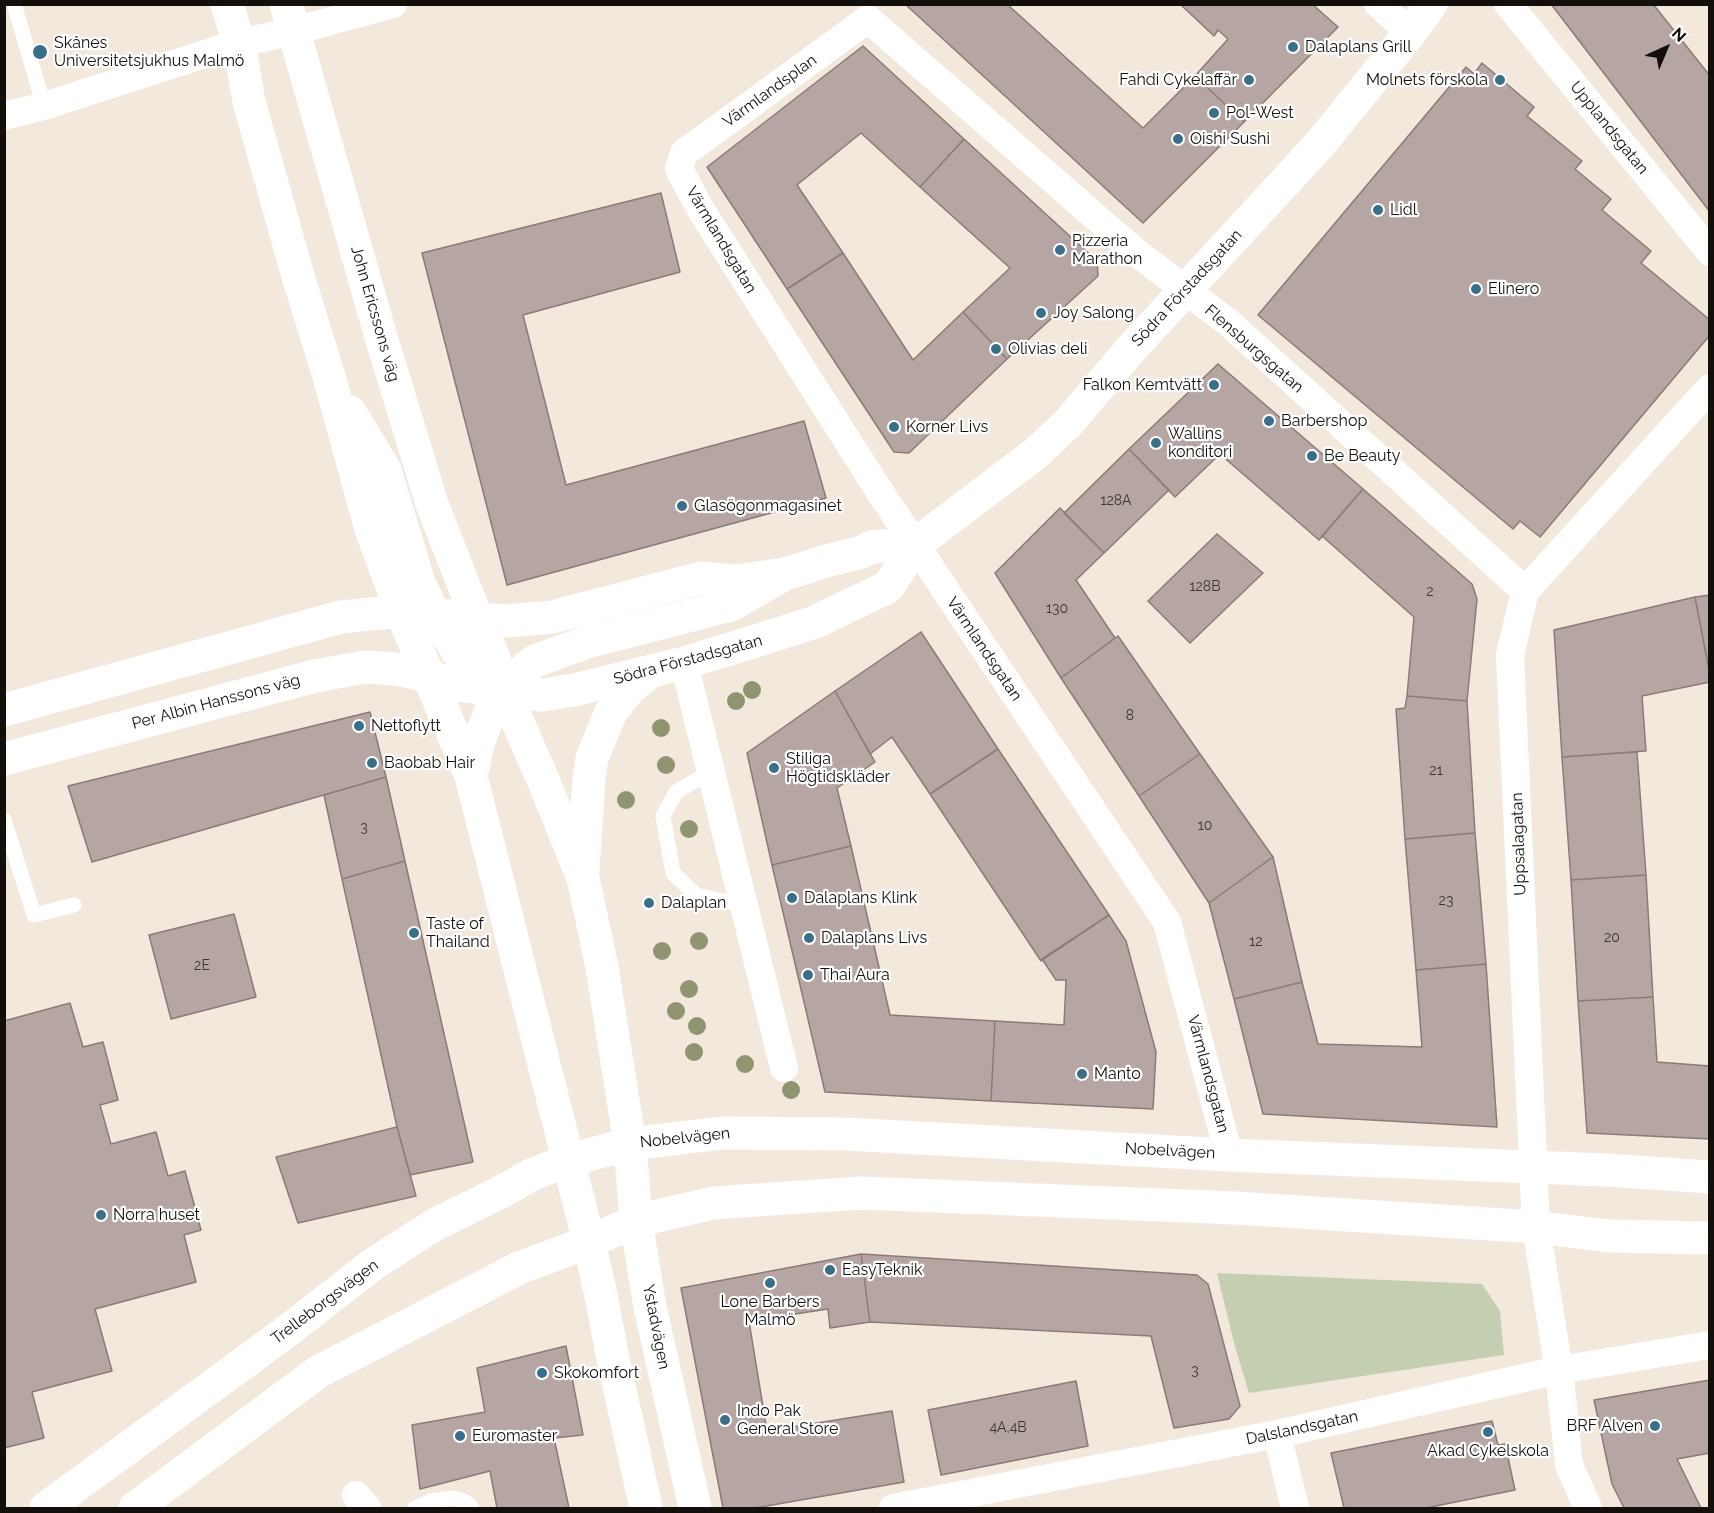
<!DOCTYPE html>
<html>
<head>
<meta charset="utf-8">
<style>
  body { margin:0 }
  #map { position:relative; width:1714px; height:1513px; overflow:hidden; background:#f3e8dc; font-family:Raleway,sans-serif }
  canvas { display:block }
  .frame { position:absolute; inset:0; border:6px solid #13100c; pointer-events:none }
  .north { position:absolute; left:1636px; top:18px; width:60px; height:60px; -webkit-text-stroke:4px #fff; paint-order:stroke; rotate:44deg; font-size:16px; font-weight:700; line-height:24px; text-align:center; color:#13100c }
  .north::after { content:''; display:block; margin:auto; width:21px; height:27px; background:#13100c; clip-path:polygon(50% 0,100% 100%,50% 72%,0 100%) }
</style>
</head>
<body>
<div id="map">
<canvas width="1714" height="1513"></canvas>
<div class="frame"></div>
<div class="north">N</div>
</div>
<script>
const g = document.querySelector('canvas').getContext('2d');
g.lineJoin = 'round';
function fillPath(path, color) { g.fillStyle = color; g.fill(path, 'evenodd'); }
const poly = rows => new Path2D(rows.map(r => 'M' + r).join(''));
function trace(path, color, width, dash) { g.strokeStyle = color; g.lineWidth = width; g.lineCap = dash ? 'butt' : 'round'; g.setLineDash(dash || []); g.stroke(path); }
function label(font, color, halo, rows, align = 'center') {
  g.font = font + ' Raleway,sans-serif'; g.lineWidth = 4.5; g.setLineDash([]); g.textBaseline = 'middle'; g.strokeStyle = halo; g.fillStyle = color; for (const [text, x, y, turn = 0] of rows) {
    g.save(); g.translate(x, y); g.rotate((+turn || 0) * Math.PI / 180); g.textAlign = isNaN(turn) ? turn : align; if (halo) g.strokeText(text, 0, 0); g.fillText(text, 0, 0); g.restore();
  }
}
fillPath(poly([
  [1217,1273,1482,1284,1500,1311,1504,1355,1249,1393,1235,1347]
]), '#c4cfb2');
const building = poly([
  [905,4,1007,4,1143,128,1195,76,1244,122,1143,223,905,4],
  [1180,4,1312,4,1338,27,1244,122,1195,76,1228,39,1218,30,1214,36,1180,4],
  [1551,4,1653,4,1710,76,1710,212,1551,4],
  [863,46,964,139,920,187,861,133,797,185,843,253,787,289,707,167,863,46],
  [1482,63,1534,107,1527,116,1582,161,1575,169,1611,199,1602,210,1651,251,1641,263,1710,320,1710,335,1540,537,1520,521,1513,529,1258,315,1466,67,1474,74,1482,63],
  [964,139,1097,261,1098,276,1007,359,963,312,1010,268,920,187,964,139],
  [661,193,680,272,523,315,566,485,804,421,826,498,507,585,422,253,661,193],
  [843,253,913,360,963,312,1007,359,909,453,894,452,787,289,843,253],
  [1218,364,1363,489,1319,540,1220,454,1175,497,1129,449,1218,364],
  [1129,449,1169,490,1104,553,1064,513,1129,449],
  [1363,489,1472,584,1477,599,1467,701,1407,696,1414,617,1322,536,1363,489],
  [1060,508,1104,553,1076,580,1115,638,1061,678,995,573,1060,508],
  [1217,534,1263,573,1190,643,1148,601,1217,534],
  [1710,595,1710,670,1709,670,1695,597,1710,595],
  [1695,597,1709,670,1710,682,1642,696,1646,751,1562,757,1554,630,1695,597],
  [921,632,998,749,930,794,892,737,870,754,835,691,921,632],
  [1118,636,1200,754,1139,796,1061,678,1118,636],
  [835,691,875,762,837,788,851,846,772,865,747,753,835,691],
  [1407,696,1467,701,1475,833,1405,839,1396,709,1405,708,1407,696],
  [370,712,386,777,92,862,68,786,370,712],
  [998,749,1109,915,1041,961,930,794,998,749],
  [1637,752,1646,875,1571,880,1562,757,1637,752],
  [1200,754,1273,857,1209,903,1139,796,1200,754],
  [386,777,405,861,342,879,324,795,386,777],
  [1475,833,1486,964,1416,970,1405,839,1475,833],
  [851,846,890,1015,995,1021,991,1101,825,1092,772,865,851,846],
  [1273,857,1302,982,1234,999,1209,903,1273,857],
  [405,861,473,1162,410,1175,397,1127,342,879,405,861],
  [1646,875,1653,997,1578,1001,1571,880,1646,875],
  [234,914,256,997,171,1019,149,935,234,914],
  [1109,915,1126,941,1156,1052,1153,1109,991,1101,995,1021,1064,1025,1066,980,1056,980,1042,959,1109,915],
  [1486,964,1497,1127,1263,1114,1234,999,1302,982,1318,1044,1422,1047,1416,970,1486,964],
  [1653,997,1657,1062,1710,1066,1710,1139,1587,1133,1578,1001,1653,997],
  [70,1003,83,1047,103,1042,118,1100,100,1105,111,1144,156,1132,168,1176,185,1171,201,1230,184,1235,196,1282,95,1309,112,1371,32,1392,44,1438,4,1448,4,1021,70,1003],
  [397,1127,416,1196,298,1223,276,1157,397,1127],
  [861,1254,870,1322,830,1328,828,1309,749,1321,767,1431,892,1411,904,1482,755,1508,723,1508,681,1288,861,1254],
  [861,1254,1197,1275,1208,1284,1240,1406,1229,1419,1174,1428,1151,1336,870,1322,861,1254],
  [566,1346,583,1435,554,1438,569,1508,495,1508,497,1508,490,1471,420,1489,412,1425,485,1412,477,1368,566,1346],
  [1710,1380,1710,1453,1677,1459,1701,1508,1624,1508,1612,1484,1594,1400,1710,1380],
  [1076,1381,1088,1446,941,1475,928,1410,1076,1381],
  [1492,1421,1498,1445,1505,1444,1515,1490,1426,1508,1344,1508,1331,1453,1492,1421]
]);
fillPath(building, '#b6a6a3');
trace(building, '#8a7b78', 1.5);
trace(poly([
  [14,4,44,106],
  [710,772,676,792,663,816,673,873,696,895,743,905],
  [4,820,34,915,74,905],
  [415,1508,431,1501,453,1498,466,1502,472,1508]
]), '#fff', 15);
trace(poly([
  [1378,4,1410,33],
  [1508,4,1710,252],
  [4,116,44,106,239,43,294,31,393,4],
  [684,663,784,1068],
  [1229,1155,1167,922,880,492,701,210,679,169,684,153,868,19,1137,253,1229,323,1525,591],
  [1277,1434,1295,1508],
  [356,1495,367,1508],
  [893,1508,1277,1434,1559,1370,1710,1345],
  [1588,1508,1569,1465,1559,1370,1536,1227,1510,655,1525,591,1710,388]
]), '#fff', 28);
trace(poly([
  [4,710,341,617,401,611,477,619,507,621,552,617,701,578,735,581,785,574,830,560,862,552,871,547,916,544],
  [4,759,315,676,365,667,398,669,464,686,504,691,542,695,574,690,684,663,759,640,815,622,888,587,916,544,1035,454,1069,422,1131,349,1320,144,1410,33,1431,4]
]), '#fff', 33);
trace(poly([
  [227,4,239,43,249,102,298,276,330,380,371,529,401,611,471,776,589,1242,601,1295,613,1359,646,1508],
  [286,4,381,337,432,504,477,619,494,658,504,691,544,782,583,878,602,967,630,1144,636,1221,650,1307,695,1508],
  [350,412,385,470,419,583,434,614,458,652,477,672,504,691],
  [471,776,478,744,490,712,504,691,517,675,535,661,587,642,731,605,785,574],
  [583,870,589,777,592,758,611,712,629,689,650,672],
  [46,1508,286,1332,372,1265,434,1225,501,1192,531,1175,569,1160,630,1144,722,1133,846,1134,1229,1155,1607,1170,1710,1177],
  [135,1508,318,1372,519,1268,589,1242,636,1221,713,1203,861,1193,1236,1208,1536,1227,1608,1236,1710,1238]
]), '#fff', 33);
g.fillStyle = '#909471';
for (const [x, y] of [
  [752,690],
  [736,701],
  [661,728],
  [666,765],
  [626,800],
  [689,829],
  [699,941],
  [662,951],
  [689,989],
  [676,1011],
  [697,1026],
  [694,1052],
  [745,1064],
  [791,1090]
]) { g.beginPath(); g.arc(x, y, 9, 0, 2 * Math.PI); g.fill(); }
for (const [x, y, r, color] of [
  [1293,47,6,"#386f8a"],
  [40,52,8,"#386f8a"],
  [1249,80,6,"#386f8a"],
  [1500,80,6,"#386f8a"],
  [1214,113,6,"#386f8a"],
  [1178,139,6,"#386f8a"],
  [1378,210,6,"#386f8a"],
  [1060,250,6,"#386f8a"],
  [1476,289,6,"#386f8a"],
  [1041,313,6,"#386f8a"],
  [996,349,6,"#386f8a"],
  [1214,385,6,"#386f8a"],
  [1269,421,6,"#386f8a"],
  [894,427,6,"#386f8a"],
  [1156,443,6,"#386f8a"],
  [1312,456,6,"#386f8a"],
  [682,506,6,"#386f8a"],
  [359,726,6,"#386f8a"],
  [372,763,6,"#386f8a"],
  [774,768,6,"#386f8a"],
  [792,898,6,"#386f8a"],
  [649,903,6,"#386f8a"],
  [414,933,6,"#386f8a"],
  [809,938,6,"#386f8a"],
  [808,975,6,"#386f8a"],
  [1082,1074,6,"#386f8a"],
  [101,1215,6,"#386f8a"],
  [830,1270,6,"#386f8a"],
  [770,1283,6,"#386f8a"],
  [542,1373,6,"#386f8a"],
  [725,1420,6,"#386f8a"],
  [1655,1426,6,"#386f8a"],
  [1488,1432,6,"#386f8a"],
  [460,1436,6,"#386f8a"]
]) { const dot = new Path2D(); dot.arc(x, y, r, 0, 2 * Math.PI); g.fillStyle = color; g.fill(dot); trace(dot, '#fff', 2); }
label('14px', '#3c3632', null, [
  ["128A",1116,501],
  ["128B",1205,587],
  ["2",1430,592],
  ["130",1057,609],
  ["8",1130,716],
  ["21",1436,771],
  ["10",1205,826],
  ["3",364,828],
  ["23",1446,901],
  ["20",1612,938],
  ["12",1256,942],
  ["2E",202,966],
  ["3",1195,1371],
  ["4A,4B",1008,1428]
]);
label('16px', '#13100c', '#fff', [
  ["Skånes",54,43],
  ["Universitetsjukhus Malmö",54,61],
  ["Dalaplans Grill",1305,47],
  ["Fahdi Cykelaffär",1237,80,"right"],
  ["Molnets förskola",1488,80,"right"],
  ["Pol-West",1226,113],
  ["Oishi Sushi",1190,139],
  ["Lidl",1390,210],
  ["Pizzeria",1072,241],
  ["Marathon",1072,259],
  ["Elinero",1488,289],
  ["Joy Salong",1053,313],
  ["Olivias deli",1008,349],
  ["Falkon Kemtvätt",1202,385,"right"],
  ["Barbershop",1281,421],
  ["Korner Livs",906,427],
  ["Wallins",1168,434],
  ["konditori",1168,452],
  ["Be Beauty",1324,456],
  ["Glasögonmagasinet",694,506],
  ["Nettoflytt",371,726],
  ["Stiliga",786,759],
  ["Högtidskläder",786,777],
  ["Baobab Hair",384,763],
  ["Dalaplans Klink",804,898],
  ["Dalaplan",661,903],
  ["Taste of",426,924],
  ["Thailand",426,942],
  ["Dalaplans Livs",821,938],
  ["Thai Aura",820,975],
  ["Manto",1094,1074],
  ["Norra huset",113,1215],
  ["EasyTeknik",842,1270],
  ["Lone Barbers",770,1302,"center"],
  ["Malmö",770,1320,"center"],
  ["Skokomfort",554,1373],
  ["Indo Pak",737,1411],
  ["General Store",737,1429],
  ["BRF Alven",1643,1426,"right"],
  ["Euromaster",472,1436],
  ["Akad Cykelskola",1488,1451,"center"]
], 'left');
label('16px', '#13100c', '#fff', [
  ["Värmlandsplan",770,91,-36],
  ["Upplandsgatan",1609,128,51],
  ["Värmlandsgatan",721,240,59],
  ["Södra Förstadsgatan",1187,288,-47],
  ["John Ericssons väg",375,314,74],
  ["Flensburgsgatan",1254,349,41],
  ["Värmlandsgatan",984,649,56],
  ["Södra Förstadsgatan",688,660,-15],
  ["Per Albin Hanssons väg",216,702,-15],
  ["Uppsalagatan",1519,844,-92],
  ["Värmlandsgatan",1208,1074,75],
  ["Nobelvägen",685,1138,-6],
  ["Nobelvägen",1170,1151,3],
  ["Trelleborgsvägen",325,1302,-37],
  ["Ystadvägen",656,1327,79],
  ["Dalslandsgatan",1302,1428,-12]
]);
</script>
</body>
</html>
